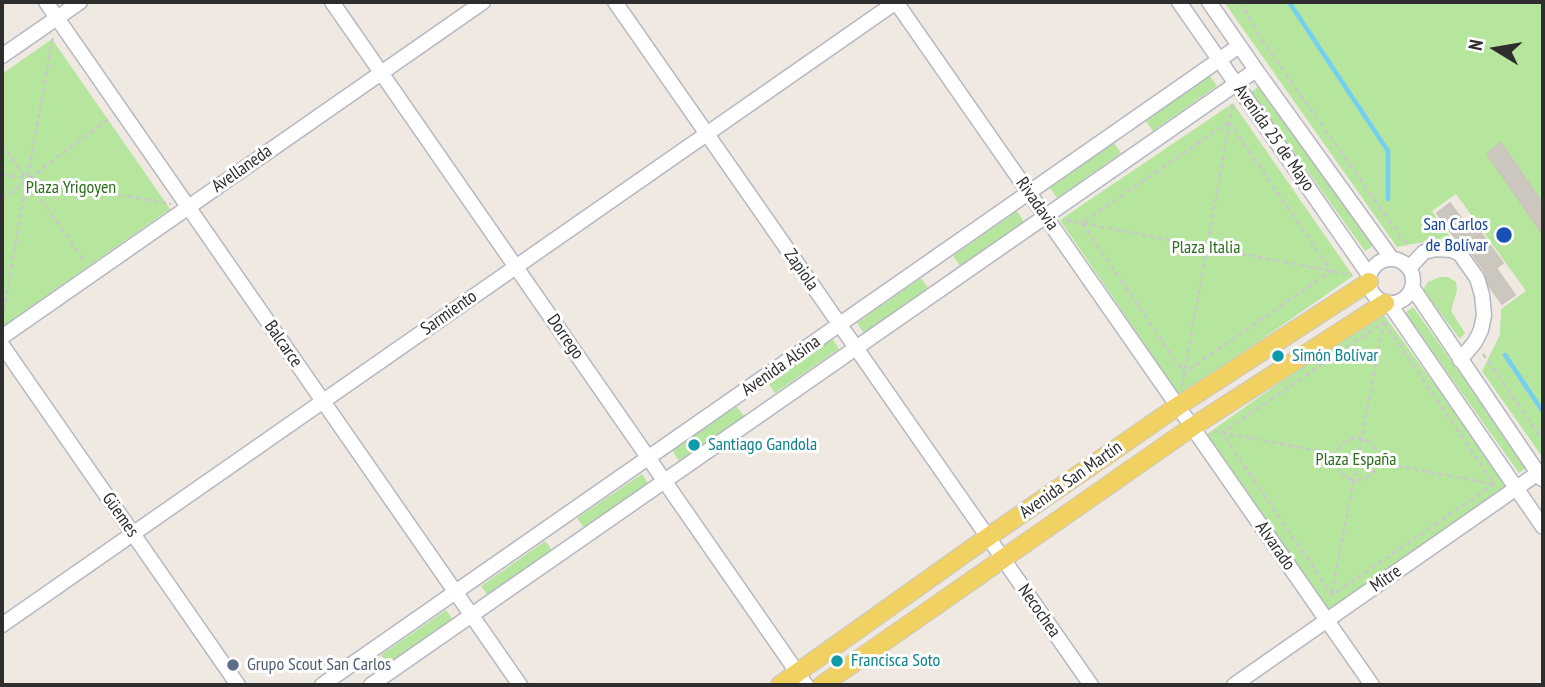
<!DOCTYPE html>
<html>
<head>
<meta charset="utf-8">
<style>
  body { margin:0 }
  #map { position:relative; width:1545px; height:687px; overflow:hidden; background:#efe9e1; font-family:"PT Sans Narrow",sans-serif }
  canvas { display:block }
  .frame { position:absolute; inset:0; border:4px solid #2e2e2e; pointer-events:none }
  .north { position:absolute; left:1461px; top:14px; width:70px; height:70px; -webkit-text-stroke:5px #fff; paint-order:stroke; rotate:281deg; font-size:19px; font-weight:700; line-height:28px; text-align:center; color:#2e2e2e }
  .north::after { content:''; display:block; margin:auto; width:24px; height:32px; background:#2e2e2e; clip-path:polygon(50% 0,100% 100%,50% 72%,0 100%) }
</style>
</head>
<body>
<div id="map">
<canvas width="1545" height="687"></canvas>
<div class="frame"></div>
<div class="north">N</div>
</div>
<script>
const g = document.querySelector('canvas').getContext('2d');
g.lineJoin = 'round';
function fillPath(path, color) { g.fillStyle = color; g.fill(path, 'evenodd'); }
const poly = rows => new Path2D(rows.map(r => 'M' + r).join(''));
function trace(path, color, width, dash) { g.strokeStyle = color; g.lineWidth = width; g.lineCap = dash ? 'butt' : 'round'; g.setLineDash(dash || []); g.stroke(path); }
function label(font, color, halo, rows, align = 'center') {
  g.font = font + ' "PT Sans Narrow",sans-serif'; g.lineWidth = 6; g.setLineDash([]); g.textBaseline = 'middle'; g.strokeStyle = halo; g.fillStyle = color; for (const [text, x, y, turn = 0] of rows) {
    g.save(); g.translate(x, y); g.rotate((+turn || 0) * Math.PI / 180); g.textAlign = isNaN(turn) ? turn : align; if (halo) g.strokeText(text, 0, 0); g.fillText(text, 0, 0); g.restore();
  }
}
fillPath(poly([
  [1224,2,1543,2,1543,458,1482,371,1500,335,1501,309,1526,291,1456,194,1432,211,1450,237,1397,247],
  [52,39,170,209,2,327,2,74],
  [1210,76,1217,86,1153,131,1145,120],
  [1259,86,1373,246,1365,251,1251,92],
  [1233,103,1353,276,1180,396,1060,220],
  [1114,143,1121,153,1057,198,1050,188],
  [1017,211,1024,222,960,266,953,256],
  [1440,277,1448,277,1456,282,1457,290,1451,311,1465,333,1460,339,1423,290,1428,282],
  [921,278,929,289,864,333,857,323],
  [1413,307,1527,467,1519,473,1405,313],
  [1381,311,1508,485,1330,611,1207,434],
  [832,338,839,349,775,393,768,383],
  [736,406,744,416,679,461,672,450],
  [642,474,649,484,585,529,577,518],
  [545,541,553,551,488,596,481,586],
  [446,610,453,620,388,665,381,655]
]), '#b6e59e');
trace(poly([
  [1289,2,1388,151,1388,199],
  [1505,355,1543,412]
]), '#75cff0', 4.5);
const building = poly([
  [1501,143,1543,204,1543,235,1487,154,1501,143],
  [1450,203,1470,230,1476,226,1503,263,1496,268,1515,295,1502,304,1489,286,1485,272,1468,248,1458,242,1437,213,1450,203]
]);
fillPath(building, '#cbc7bf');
trace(building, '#cbc5ba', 2);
const minor = poly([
  [46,2,520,685],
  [332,2,806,685],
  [615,2,1091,685],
  [896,2,1372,685],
  [1179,2,1369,275],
  [1209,2,1256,70,1392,259],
  [2,56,80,2],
  '1369 281a22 22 0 1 1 44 0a22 22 0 1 1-44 0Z',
  [1409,268,1424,252,1435,249,1452,250,1460,254,1477,278,1482,295,1484,315,1481,330,1475,342,1460,360],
  [1412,287,1542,479],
  [1389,303,1543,527],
  [2,337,483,2],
  [2,345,238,685],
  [2,625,896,2],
  [322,685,1239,46],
  [371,685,1256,70],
  [1234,685,1538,473]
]);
const major = poly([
  [780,685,988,537,1178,406,1369,282],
  [822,685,1192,427,1385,303]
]);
trace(minor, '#b4b7c1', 17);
trace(major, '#c9c9c9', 20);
trace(poly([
  [1240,2,1262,40,1400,236,1410,246],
  [1229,122,1331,271,1184,373,1082,223,1229,122],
  [2,144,85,262],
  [2,174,171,204],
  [2,199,111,117],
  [1066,220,1352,275],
  [2,319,53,37],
  [1384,322,1494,484,1332,595,1222,433,1384,322],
  [1483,354,1543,440],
  [1182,386,1233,103],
  [1213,431,1492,484],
  '1336 459a21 21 0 1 1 42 0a21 21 0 1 1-42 0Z',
  [1332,593,1384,321]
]), '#c9c9c9', 2.5, [5, 3.5]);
trace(minor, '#fff', 14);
trace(major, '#f2d163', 18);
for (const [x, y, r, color] of [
  [1504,235,9,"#1a4fb4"],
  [1278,356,7,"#0f9aa8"],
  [694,445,7,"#0f9aa8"],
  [837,661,7,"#0f9aa8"],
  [233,665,7,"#5c6f8a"]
]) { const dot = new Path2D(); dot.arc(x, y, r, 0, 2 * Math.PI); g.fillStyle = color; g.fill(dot); trace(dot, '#fff', 2.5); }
label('18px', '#2e2e2e', '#fff', [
  ["Avenida 25 de Mayo",1274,138,55],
  ["Avellaneda",242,169,-35],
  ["Rivadavia",1037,204,55],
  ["Zapiola",801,270,55],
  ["Sarmiento",449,313,-35],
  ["Dorrego",565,337,55],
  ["Balcarce",283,344,55],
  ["Avenida Alsina",781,366,-35],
  ["Avenida San Martín",1071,480,-35],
  ["Güemes",120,515,55],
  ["Alvarado",1275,546,55],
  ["Mitre",1386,579,-35],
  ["Necochea",1039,611,55]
]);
label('18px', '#2c6e1b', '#fff', [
  ["Plaza Yrigoyen",71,188],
  ["Plaza Italia",1206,248],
  ["Plaza España",1356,460]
]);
label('18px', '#164399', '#fff', [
  ["San Carlos",1488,225],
  ["de Bolívar",1488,246]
], 'right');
label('18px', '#0d838f', '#fff', [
  ["Simón Bolívar",1292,356],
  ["Santiago Gandola",708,445],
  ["Francisca Soto",851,661]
], 'left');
label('18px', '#4e5e75', '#fff', [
  ["Grupo Scout San Carlos",247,665]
], 'left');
</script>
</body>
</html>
